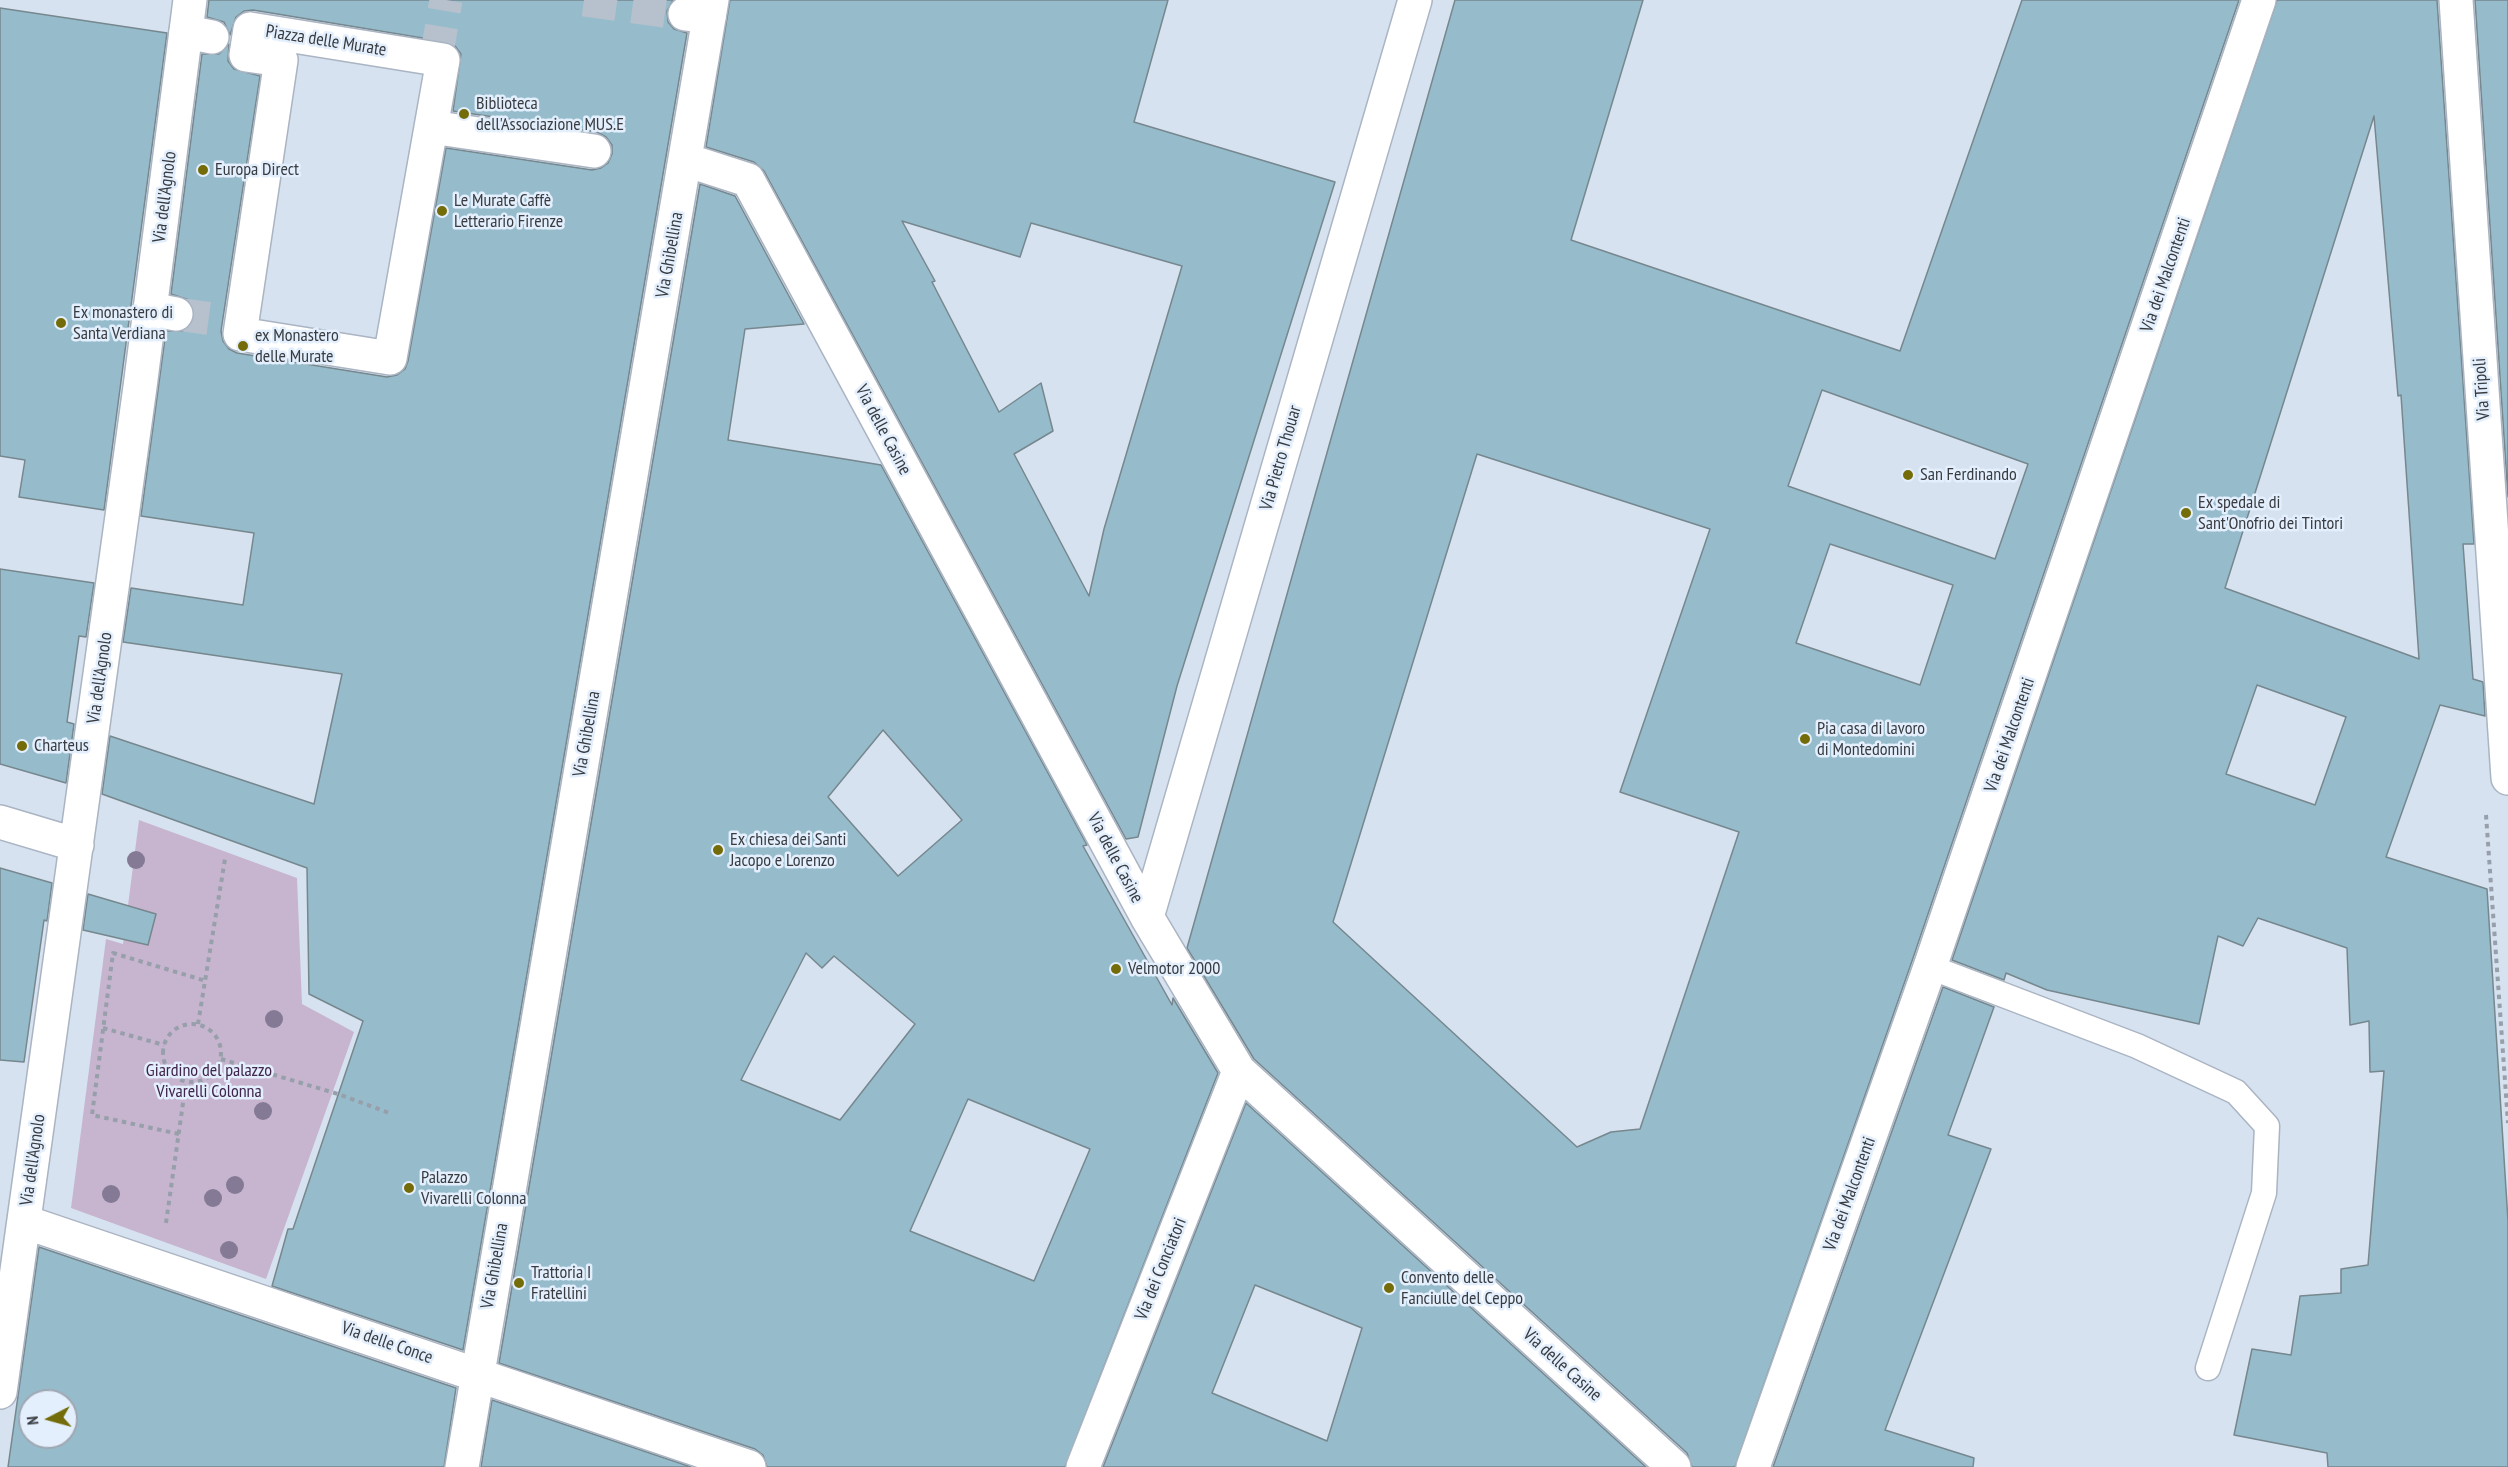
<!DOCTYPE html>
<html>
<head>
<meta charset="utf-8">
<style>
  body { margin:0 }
  #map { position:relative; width:2508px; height:1467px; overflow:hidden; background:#d7e2f0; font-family:"PT Sans Narrow",sans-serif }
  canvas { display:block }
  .north { position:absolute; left:18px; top:1389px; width:60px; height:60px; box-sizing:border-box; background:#e4effd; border:2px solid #9fa7b2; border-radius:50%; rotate:264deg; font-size:16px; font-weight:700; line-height:24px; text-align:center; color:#383c41 }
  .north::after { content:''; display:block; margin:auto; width:21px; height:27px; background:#746c09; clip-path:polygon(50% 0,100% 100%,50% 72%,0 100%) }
</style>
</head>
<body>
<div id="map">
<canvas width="2508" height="1467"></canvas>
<div class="north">N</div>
</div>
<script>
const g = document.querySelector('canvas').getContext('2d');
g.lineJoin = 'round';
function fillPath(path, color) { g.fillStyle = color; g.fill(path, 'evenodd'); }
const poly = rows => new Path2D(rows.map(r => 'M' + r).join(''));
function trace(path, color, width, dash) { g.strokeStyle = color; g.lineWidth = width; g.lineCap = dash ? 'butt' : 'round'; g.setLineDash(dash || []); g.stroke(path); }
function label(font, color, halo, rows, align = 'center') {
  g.font = font + ' "PT Sans Narrow",sans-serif'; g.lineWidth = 5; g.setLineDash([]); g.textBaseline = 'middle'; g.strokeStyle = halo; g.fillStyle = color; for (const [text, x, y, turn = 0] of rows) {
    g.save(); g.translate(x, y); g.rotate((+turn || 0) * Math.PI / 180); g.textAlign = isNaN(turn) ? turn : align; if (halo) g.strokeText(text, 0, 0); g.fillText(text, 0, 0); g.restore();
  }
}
fillPath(poly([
  [139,820,297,878,302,1004,354,1032,266,1279,71,1208,106,939,123,944]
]), '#c7b5cf');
const building = poly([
  [209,0,673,0,667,11,668,22,674,29,687,33,463,1350,272,1286,288,1229,293,1229,363,1021,309,994,307,868,102,794,110,736,314,804,342,674,123,642,131,588,243,605,254,533,141,516,166,331,183,331,190,326,194,317,193,307,189,300,171,294,202,54,219,54,229,44,228,61,234,69,260,76,221,331,223,341,229,349,237,353,387,377,397,375,405,369,408,361,446,148,592,170,601,168,608,163,612,154,612,145,606,137,597,132,453,111,461,54,455,46,447,42,253,10,244,11,236,17,230,35,224,22,207,17,209,0],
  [730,0,1168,0,1134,122,1335,182,1177,686,1138,837,1126,839,764,171,754,162,706,147,730,0],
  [902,221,1020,257,1031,223,1182,266,1104,529,1089,596,1014,454,1053,431,1041,383,999,412,932,282,935,281,902,221],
  [1455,0,1643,0,1571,240,1900,351,2022,0,2239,0,1912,961,1735,1467,1692,1467,1687,1453,1254,1059,1187,948,1455,0],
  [1822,390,2028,464,1995,559,1788,486,1822,390],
  [1477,454,1710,529,1620,792,1739,832,1640,1129,1611,1132,1577,1147,1333,922,1477,454],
  [1830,544,1953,585,1920,685,1796,643,1830,544],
  [2277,0,2437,0,2474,544,2463,544,2473,679,2483,682,2485,716,2440,705,2386,857,2487,889,2508,1221,2508,1467,2328,1467,2327,1453,2234,1435,2252,1349,2291,1355,2300,1296,2341,1293,2341,1269,2368,1265,2384,1071,2370,1072,2369,1021,2350,1025,2347,948,2258,918,2243,946,2218,936,2199,1024,2047,990,2006,973,2004,980,1952,960,2277,0],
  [2374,116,2398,396,2401,395,2419,659,2225,588,2374,116],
  [2257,685,2346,717,2315,805,2226,774,2257,685],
  [2475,0,2508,0,2508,497,2475,0],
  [0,8,167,33,104,510,19,497,25,460,0,456,0,8],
  [700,184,735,196,804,324,745,329,728,440,881,465,1087,845,1083,846,1172,1005,1173,998,1218,1073,1065,1467,767,1467,763,1455,755,1449,499,1363,700,184],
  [883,730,962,820,898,876,828,797,883,730],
  [806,953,822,968,834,956,915,1024,840,1120,741,1080,806,953],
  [968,1099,1090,1149,1034,1281,910,1231,968,1099],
  [0,569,94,583,86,637,79,636,67,722,74,724,66,783,0,764,0,569],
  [0,868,52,883,47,921,44,920,24,1062,0,1060,0,868],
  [88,894,156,914,148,945,83,930,88,894],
  [1943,987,1994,1007,1948,1135,1991,1149,1885,1430,1974,1458,1973,1467,1773,1467,1943,987],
  [1246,1103,1646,1467,1103,1467,1246,1103],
  [1255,1285,1362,1328,1327,1441,1212,1393,1255,1285],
  [39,1247,456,1388,444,1467,8,1467,39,1247],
  [30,1401,66,1401,66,1437,30,1437,30,1401],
  [492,1400,691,1467,481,1467,492,1400]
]);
fillPath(building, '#96bccc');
trace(building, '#76878e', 1.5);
trace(poly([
  [584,0,685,14],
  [436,59,446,0],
  [176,314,243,323]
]), '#b7c1cd', 33, [33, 16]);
const service = poly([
  [1930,967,2137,1046,2236,1092,2267,1126,2264,1193,2208,1368]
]);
const pedestrian = poly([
  [685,14,709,17],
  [250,29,443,60,390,358,240,334,281,60,246,55,250,29],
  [186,32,212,37],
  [431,127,594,151],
  [150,309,176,314]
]);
const minor = poly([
  [2456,0,2508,778],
  [686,160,748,180,1147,917,1239,1071,1674,1467],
  [0,822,77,845],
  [1147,917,1415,0],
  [25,1222,749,1467],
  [0,1392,140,387,190,0],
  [462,1467,712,0],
  [1083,1467,1239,1071],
  [1753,1467,1930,967,2259,0]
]);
trace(service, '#aab4c2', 27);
trace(pedestrian, '#aab4c2', 36);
trace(minor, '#aab4c2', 36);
trace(poly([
  [2486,815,2508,1123],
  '163 1053a29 29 0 1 1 58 0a29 29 0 1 1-58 0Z',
  [198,1024,225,859],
  [103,1028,164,1045],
  [221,1059,338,1094,392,1114],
  [179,1134,92,1115,113,953,206,981],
  [166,1223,186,1082]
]), '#979faa', 4, [4.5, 4.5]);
trace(service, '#fff', 24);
trace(pedestrian, '#fff', 33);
trace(minor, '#fff', 33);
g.fillStyle = '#847a95';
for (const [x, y] of [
  [136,860],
  [274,1019],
  [263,1111],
  [235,1185],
  [111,1194],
  [213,1198],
  [229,1250]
]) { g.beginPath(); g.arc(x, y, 9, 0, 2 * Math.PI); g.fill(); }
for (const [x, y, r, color] of [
  [464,114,6,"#746c09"],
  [203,170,6,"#746c09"],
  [442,211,6,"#746c09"],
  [61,323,6,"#746c09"],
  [243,346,6,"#746c09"],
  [1908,475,6,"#746c09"],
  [2186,513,6,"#746c09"],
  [1805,739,6,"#746c09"],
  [22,746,6,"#746c09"],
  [718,850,6,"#746c09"],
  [1116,969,6,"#746c09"],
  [409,1188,6,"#746c09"],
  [519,1283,6,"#746c09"],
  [1389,1288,6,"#746c09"]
]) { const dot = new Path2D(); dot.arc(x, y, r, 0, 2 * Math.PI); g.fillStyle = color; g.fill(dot); trace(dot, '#e4effd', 2); }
label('18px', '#383c41', '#e4effd', [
  ["Piazza delle Murate",326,41,9],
  ["Via dell'Agnolo",165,197,-83],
  ["Via Ghibellina",670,255,-80],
  ["Via dei Malcontenti",2166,275,-71],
  ["Via Tripoli",2482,389,-94],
  ["Via delle Casine",883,430,62],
  ["Via Pietro Thouar",1281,458,-74],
  ["Via dell'Agnolo",100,678,-82],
  ["Via Ghibellina",587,734,-80],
  ["Via dei Malcontenti",2010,735,-71],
  ["Via delle Casine",1115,858,62],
  ["Via dell'Agnolo",33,1160,-82],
  ["Via dei Malcontenti",1850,1194,-70],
  ["Via Ghibellina",495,1266,-80],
  ["Via dei Conciatori",1161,1269,-68],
  ["Via delle Conce",387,1343,19],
  ["Via delle Casine",1562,1365,42]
]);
label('18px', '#383c41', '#e4effd', [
  ["Biblioteca",476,104],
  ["dell'Associazione MUS.E",476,125],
  ["Europa Direct",215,170],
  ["Le Murate Caffè",454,201],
  ["Letterario Firenze",454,222],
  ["Ex monastero di",73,313],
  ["Santa Verdiana",73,334],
  ["ex Monastero",255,336],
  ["delle Murate",255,357],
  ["San Ferdinando",1920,475],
  ["Ex spedale di",2198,503],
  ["Sant'Onofrio dei Tintori",2198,524],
  ["Pia casa di lavoro",1817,729],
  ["di Montedomini",1817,750],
  ["Charteus",34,746],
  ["Ex chiesa dei Santi",730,840],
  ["Jacopo e Lorenzo",730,861],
  ["Velmotor 2000",1128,969],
  ["Palazzo",421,1178],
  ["Vivarelli Colonna",421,1199],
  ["Trattoria I",531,1273],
  ["Fratellini",531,1294],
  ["Convento delle",1401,1278],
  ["Fanciulle del Ceppo",1401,1299]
], 'left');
label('18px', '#40244b', '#e4effd', [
  ["Giardino del palazzo",209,1071],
  ["Vivarelli Colonna",209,1092]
]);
</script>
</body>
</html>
